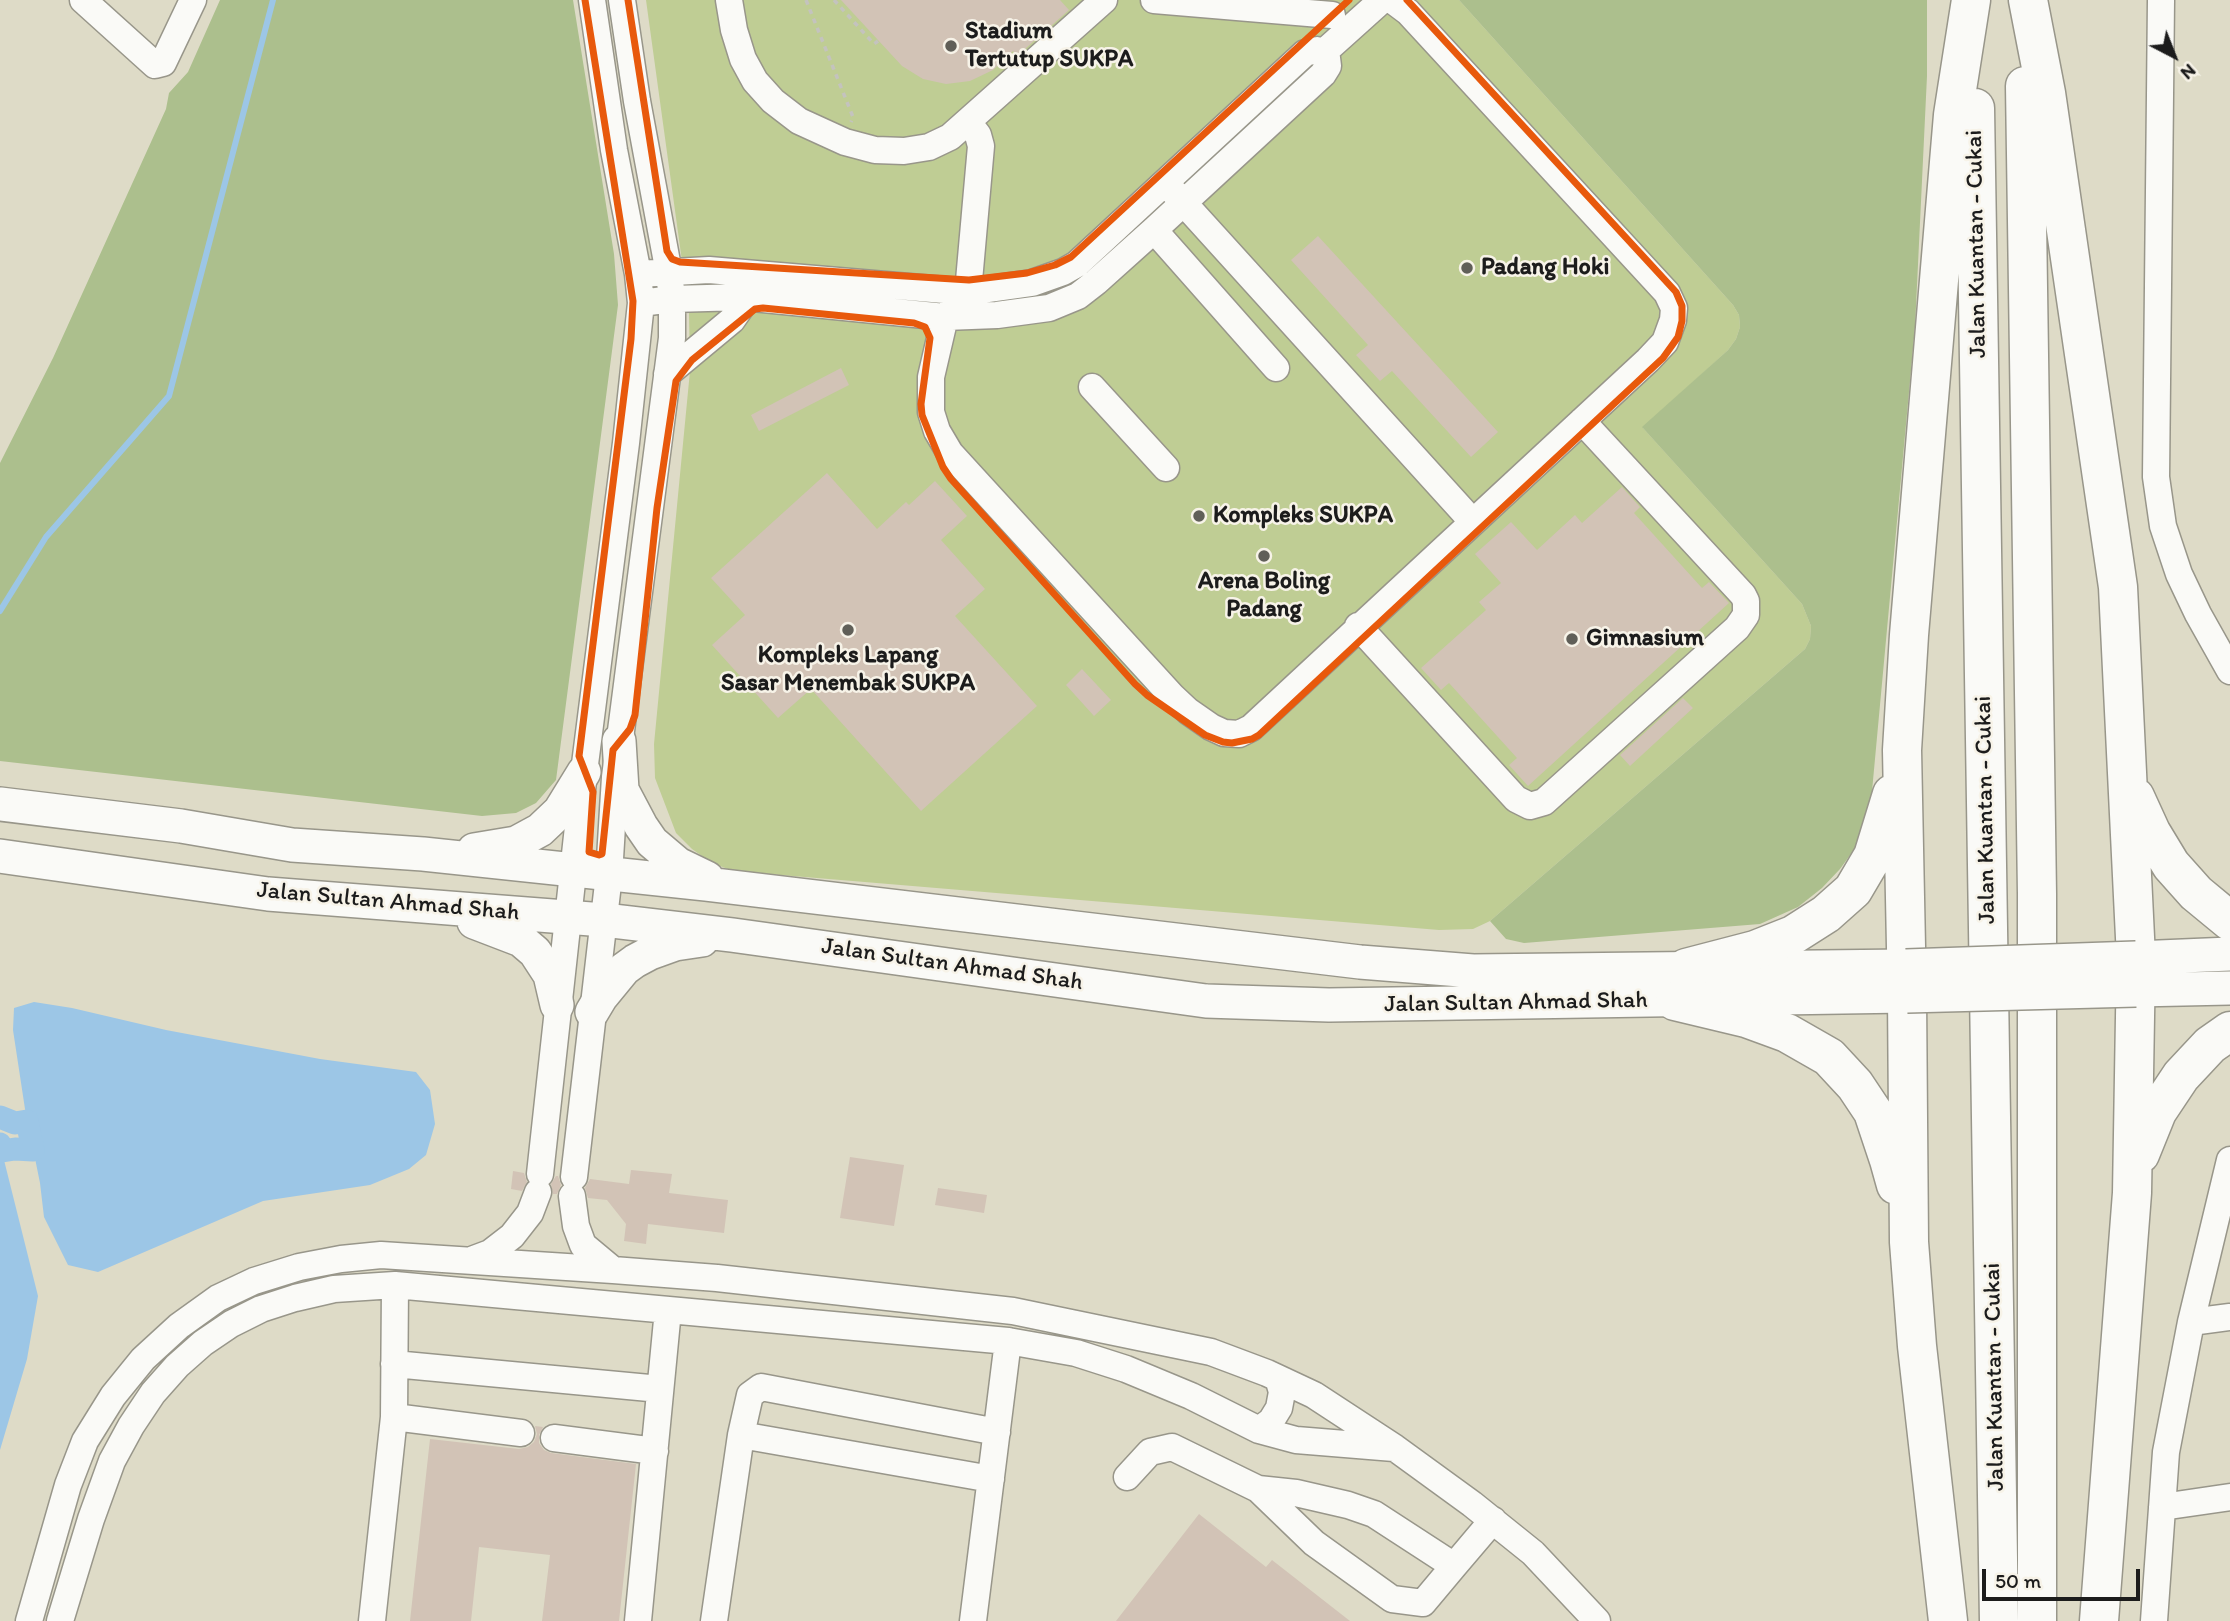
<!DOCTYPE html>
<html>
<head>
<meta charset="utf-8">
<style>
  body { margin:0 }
  #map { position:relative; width:2230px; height:1621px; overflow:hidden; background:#dedbc7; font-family:Itim,sans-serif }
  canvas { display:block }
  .north { position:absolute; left:2139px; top:21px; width:70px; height:70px; -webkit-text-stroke:5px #f7f3e8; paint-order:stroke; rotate:138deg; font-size:19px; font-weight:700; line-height:28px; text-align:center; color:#1c1c1c }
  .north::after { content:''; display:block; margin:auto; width:24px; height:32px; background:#1c1c1c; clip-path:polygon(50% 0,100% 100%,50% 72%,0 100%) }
  .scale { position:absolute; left:1982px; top:1569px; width:158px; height:32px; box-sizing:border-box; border:4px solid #1c1c1c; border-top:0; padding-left:9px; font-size:21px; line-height:24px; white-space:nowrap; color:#1c1c1c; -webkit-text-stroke:5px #f7f3e8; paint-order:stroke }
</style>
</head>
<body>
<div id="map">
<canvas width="2230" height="1621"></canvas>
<div class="north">N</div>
<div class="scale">50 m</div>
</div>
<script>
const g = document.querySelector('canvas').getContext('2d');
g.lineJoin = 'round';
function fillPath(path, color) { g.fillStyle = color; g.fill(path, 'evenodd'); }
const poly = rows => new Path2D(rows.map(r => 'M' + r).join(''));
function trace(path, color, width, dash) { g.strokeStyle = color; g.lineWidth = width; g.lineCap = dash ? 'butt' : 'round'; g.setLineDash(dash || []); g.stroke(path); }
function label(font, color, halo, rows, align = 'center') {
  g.font = font + ' Itim,sans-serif'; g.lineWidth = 5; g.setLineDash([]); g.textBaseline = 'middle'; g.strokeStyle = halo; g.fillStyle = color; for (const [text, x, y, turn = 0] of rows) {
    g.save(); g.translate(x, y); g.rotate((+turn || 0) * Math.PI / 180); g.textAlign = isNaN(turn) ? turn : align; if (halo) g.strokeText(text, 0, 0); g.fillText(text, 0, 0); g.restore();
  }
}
fillPath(poly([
  [646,0,1459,0,1733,305,1739,315,1740,327,1736,339,1728,350,1643,428,1802,604,1811,626,1810,639,1805,649,1490,921,1473,929,1439,930,733,871,712,863,692,849,676,833,655,778,654,744,690,371,689,312]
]), '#bfcd94');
fillPath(poly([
  [220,0,573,0,614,254,618,305,556,780,536,803,516,813,482,816,0,761,0,463,53,358,166,109,169,93,188,72],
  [1459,0,1927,0,1927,76,1915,327,1871,802,1863,831,1853,851,1840,869,1822,888,1798,907,1760,924,1524,943,1506,939,1490,921,1805,649,1810,639,1811,626,1802,604,1642,427,1728,350,1736,339,1740,327,1739,315,1733,305]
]), '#acbf8d');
fillPath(poly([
  [34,1002,72,1008,166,1030,320,1059,416,1072,430,1090,435,1124,426,1155,409,1169,370,1185,263,1201,98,1272,68,1265,44,1217,40,1183,25,1109,13,1030,14,1008],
  [0,1144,38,1296,27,1359,0,1450]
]), '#9cc6e6');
trace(poly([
  [0,611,46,537,169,396,273,0]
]), '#9cc6e6', 6);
trace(poly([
  [0,1117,15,1123,27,1121,33,1150,15,1149,2,1151,0,1144]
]), '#9cc6e6', 23);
fillPath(poly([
  [841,0,1060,0,1069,10,1017,56,1013,51,993,70,970,81,946,84,923,79,902,66],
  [1318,236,1498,432,1471,457,1392,371,1380,381,1356,355,1368,345,1291,260],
  [841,368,849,385,759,431,751,415],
  [827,473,877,529,906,502,909,505,935,481,967,516,941,540,985,589,955,616,1037,706,921,811,811,689,778,718,712,645,745,615,711,578],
  [1622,487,1640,507,1634,513,1702,588,1709,582,1729,603,1528,786,1509,765,1517,758,1449,683,1441,690,1421,668,1486,610,1479,602,1501,583,1475,554,1511,522,1537,550,1575,515,1582,523],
  [1082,669,1111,700,1094,716,1066,685],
  [1683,698,1693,708,1630,766,1620,755],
  [850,1157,904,1165,894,1226,840,1218],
  [631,1170,672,1174,669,1193,728,1200,724,1233,648,1224,646,1244,624,1241,626,1224,607,1200,588,1198,585,1188,590,1179,629,1184],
  [513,1171,524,1173,527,1182,522,1191,511,1189],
  [556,1176,558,1176,561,1185,557,1194,553,1194,551,1184],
  [938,1188,987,1195,984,1213,935,1205],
  [535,1426,543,1427,539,1435,539,1443,544,1450,551,1453,636,1464,619,1621,542,1621,550,1555,479,1547,471,1621,410,1621,430,1439,519,1449,528,1447,534,1442,537,1434],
  [1199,1514,1266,1567,1272,1560,1350,1621,1116,1621]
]), '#d2c3b6');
const minor = poly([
  [83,0,155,65,163,63,193,0],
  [729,0,734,30,743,59,755,81,773,101,799,121,845,142,875,150,904,151,929,147,950,137,1104,0],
  [1154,0,1332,15],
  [2161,0,2156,477,2163,526,2179,574,2198,614,2230,671],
  [1323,53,1382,0],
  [968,122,978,135,981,146,968,292,945,317,931,377,931,412,937,431,950,453,1172,696,1188,711,1211,727,1224,733,1239,734,1251,728,1648,360,1665,342,1673,320,1674,308,1667,293,1408,12,1392,0],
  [1172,190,1472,521],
  [1154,230,1276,368],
  [638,274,709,270,968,292,1032,283,1063,272,1077,264,1305,53,1317,50,1327,58,1328,66,1323,74,1154,230,1096,282,1078,296,1049,308,997,315,945,317,743,297,672,299,641,303],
  [667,374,732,320,741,307,743,297],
  [1092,387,1166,468],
  [1358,626,1516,799,1530,806,1544,802,1737,628,1746,615,1746,601,1743,595,1582,421],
  [540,1174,584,772,626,443,641,303,638,274,614,150,592,0],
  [574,1177,609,875,615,777,672,338,672,299,669,273,637,101,622,0],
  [572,1196,576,1226,583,1245,613,1270],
  [474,1259,490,1253,512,1236,530,1213,538,1192],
  [2191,1322,2230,1317],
  [394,1364,660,1389],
  [394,1417,521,1433],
  [1259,1430,1271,1421,1279,1408,1282,1392,1278,1378],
  [741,1435,991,1479],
  [554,1438,655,1451],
  [1127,1477,1150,1452,1172,1447,1258,1489],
  [2162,1507,2230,1497],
  [1454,1566,1374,1514,1348,1505,1296,1493,1258,1489,1314,1543,1392,1599,1423,1603,1454,1566,1493,1520],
  [29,1621,68,1485,85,1441,113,1396,143,1359,179,1326,218,1298,254,1281,299,1267,341,1259,381,1255,613,1270,717,1278,1013,1311,1211,1352,1267,1373,1314,1395,1395,1448,1472,1504,1533,1553,1597,1621],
  [60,1621,91,1519,112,1461,131,1426,153,1393,177,1366,203,1343,231,1324,261,1309,295,1298,334,1289,395,1285,1008,1341,1076,1353,1126,1369,1191,1396,1259,1430,1296,1440,1394,1448],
  [372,1621,394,1417,395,1285],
  [638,1621,668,1310],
  [714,1621,741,1435,750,1395,761,1387,997,1432],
  [973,1621,1008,1341],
  [2154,1621,2166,1452,2191,1322,2230,1160]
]);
const major = poly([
  [619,741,622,790,641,826,652,842,678,864,707,878],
  [0,804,181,826,292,845,423,854,706,884,1360,962,1473,971,1906,966],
  [474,850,516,843,540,830,560,811,584,772],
  [0,856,268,894,604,920,732,935,1206,1001,1329,1005,1907,996],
  [474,922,521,940,535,952,550,975,557,1005],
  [2136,958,2230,954],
  [2136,990,2230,988],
  [592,1012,601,997,624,969,635,961,650,953,675,944,702,940]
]);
const highway = poly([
  [2028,0,2046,93,2118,587,2136,958,2132,1193,2099,1621],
  [2025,86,2037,894,2037,1621],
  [1975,108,1999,1621],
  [2135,797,2151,832,2171,865,2196,893,2230,921],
  [1686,968,1755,950,1793,935,1826,914,1853,890,1873,856,1892,794],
  [1675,1001,1746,1018,1787,1033,1829,1057,1855,1085,1873,1112,1889,1160,1896,1185],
  [2140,1154,2157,1112,2181,1076,2210,1045,2230,1031],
  [1948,1621,1917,1346,1909,1242,1907,996,1902,750,1909,635,1953,115,1971,0]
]);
trace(minor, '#98968a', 29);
trace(major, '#98968a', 36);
trace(highway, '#98968a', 41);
trace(poly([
  [806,0,853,117,851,122],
  [834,0,874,44,878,41]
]), '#c4c3be', 3.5, [5, 5]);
trace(minor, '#fafaf7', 26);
trace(major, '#fafaf7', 33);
trace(highway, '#fafaf7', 38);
const majorBridge = poly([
  [1906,966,2136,958],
  [1907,996,2136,990]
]);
trace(majorBridge, '#98968a', 36, []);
trace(majorBridge, '#fafaf7', 33);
trace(poly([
  [585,0,633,301,631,339,579,756,593,792,589,852,599,855,602,854,613,750,630,729,635,715,657,508,676,381,692,360,755,309,763,308,914,323,925,327,930,338,921,404,922,415,943,467,951,479,1135,684,1147,695,1205,735,1223,742,1232,743,1252,739,1259,735,1663,358,1678,337,1682,321,1682,306,1676,292,1407,0],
  [628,0,667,251,672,259,680,262,969,280,1027,273,1055,265,1071,257,1349,0]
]), '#e8590c', 7);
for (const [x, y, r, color] of [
  [951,46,7,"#605f58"],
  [1467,268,7,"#605f58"],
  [1199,516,7,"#605f58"],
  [1264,556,7,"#605f58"],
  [848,630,7,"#605f58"],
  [1572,639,7,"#605f58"]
]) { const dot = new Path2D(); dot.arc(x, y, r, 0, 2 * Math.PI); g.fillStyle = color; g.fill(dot); trace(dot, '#f7f3e8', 2.5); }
label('bold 24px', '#1c1c1c', '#f7f3e8', [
  ["Stadium",965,32],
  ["Tertutup SUKPA",965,60],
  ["Padang Hoki",1481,268],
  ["Kompleks SUKPA",1213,516],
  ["Arena Boling",1264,582,"center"],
  ["Padang",1264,610,"center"],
  ["Gimnasium",1586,639],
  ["Kompleks Lapang",848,656,"center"],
  ["Sasar Menembak SUKPA",848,684,"center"]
], 'left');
label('24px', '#1c1c1c', '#f7f3e8', [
  ["Jalan Kuantan - Cukai",1977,244,-91],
  ["Jalan Kuantan - Cukai",1986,810,-91],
  ["Jalan Sultan Ahmad Shah",388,902,5],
  ["Jalan Sultan Ahmad Shah",952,965,8],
  ["Jalan Sultan Ahmad Shah",1516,1003,-1],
  ["Jalan Kuantan - Cukai",1995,1377,-91]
]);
</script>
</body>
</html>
